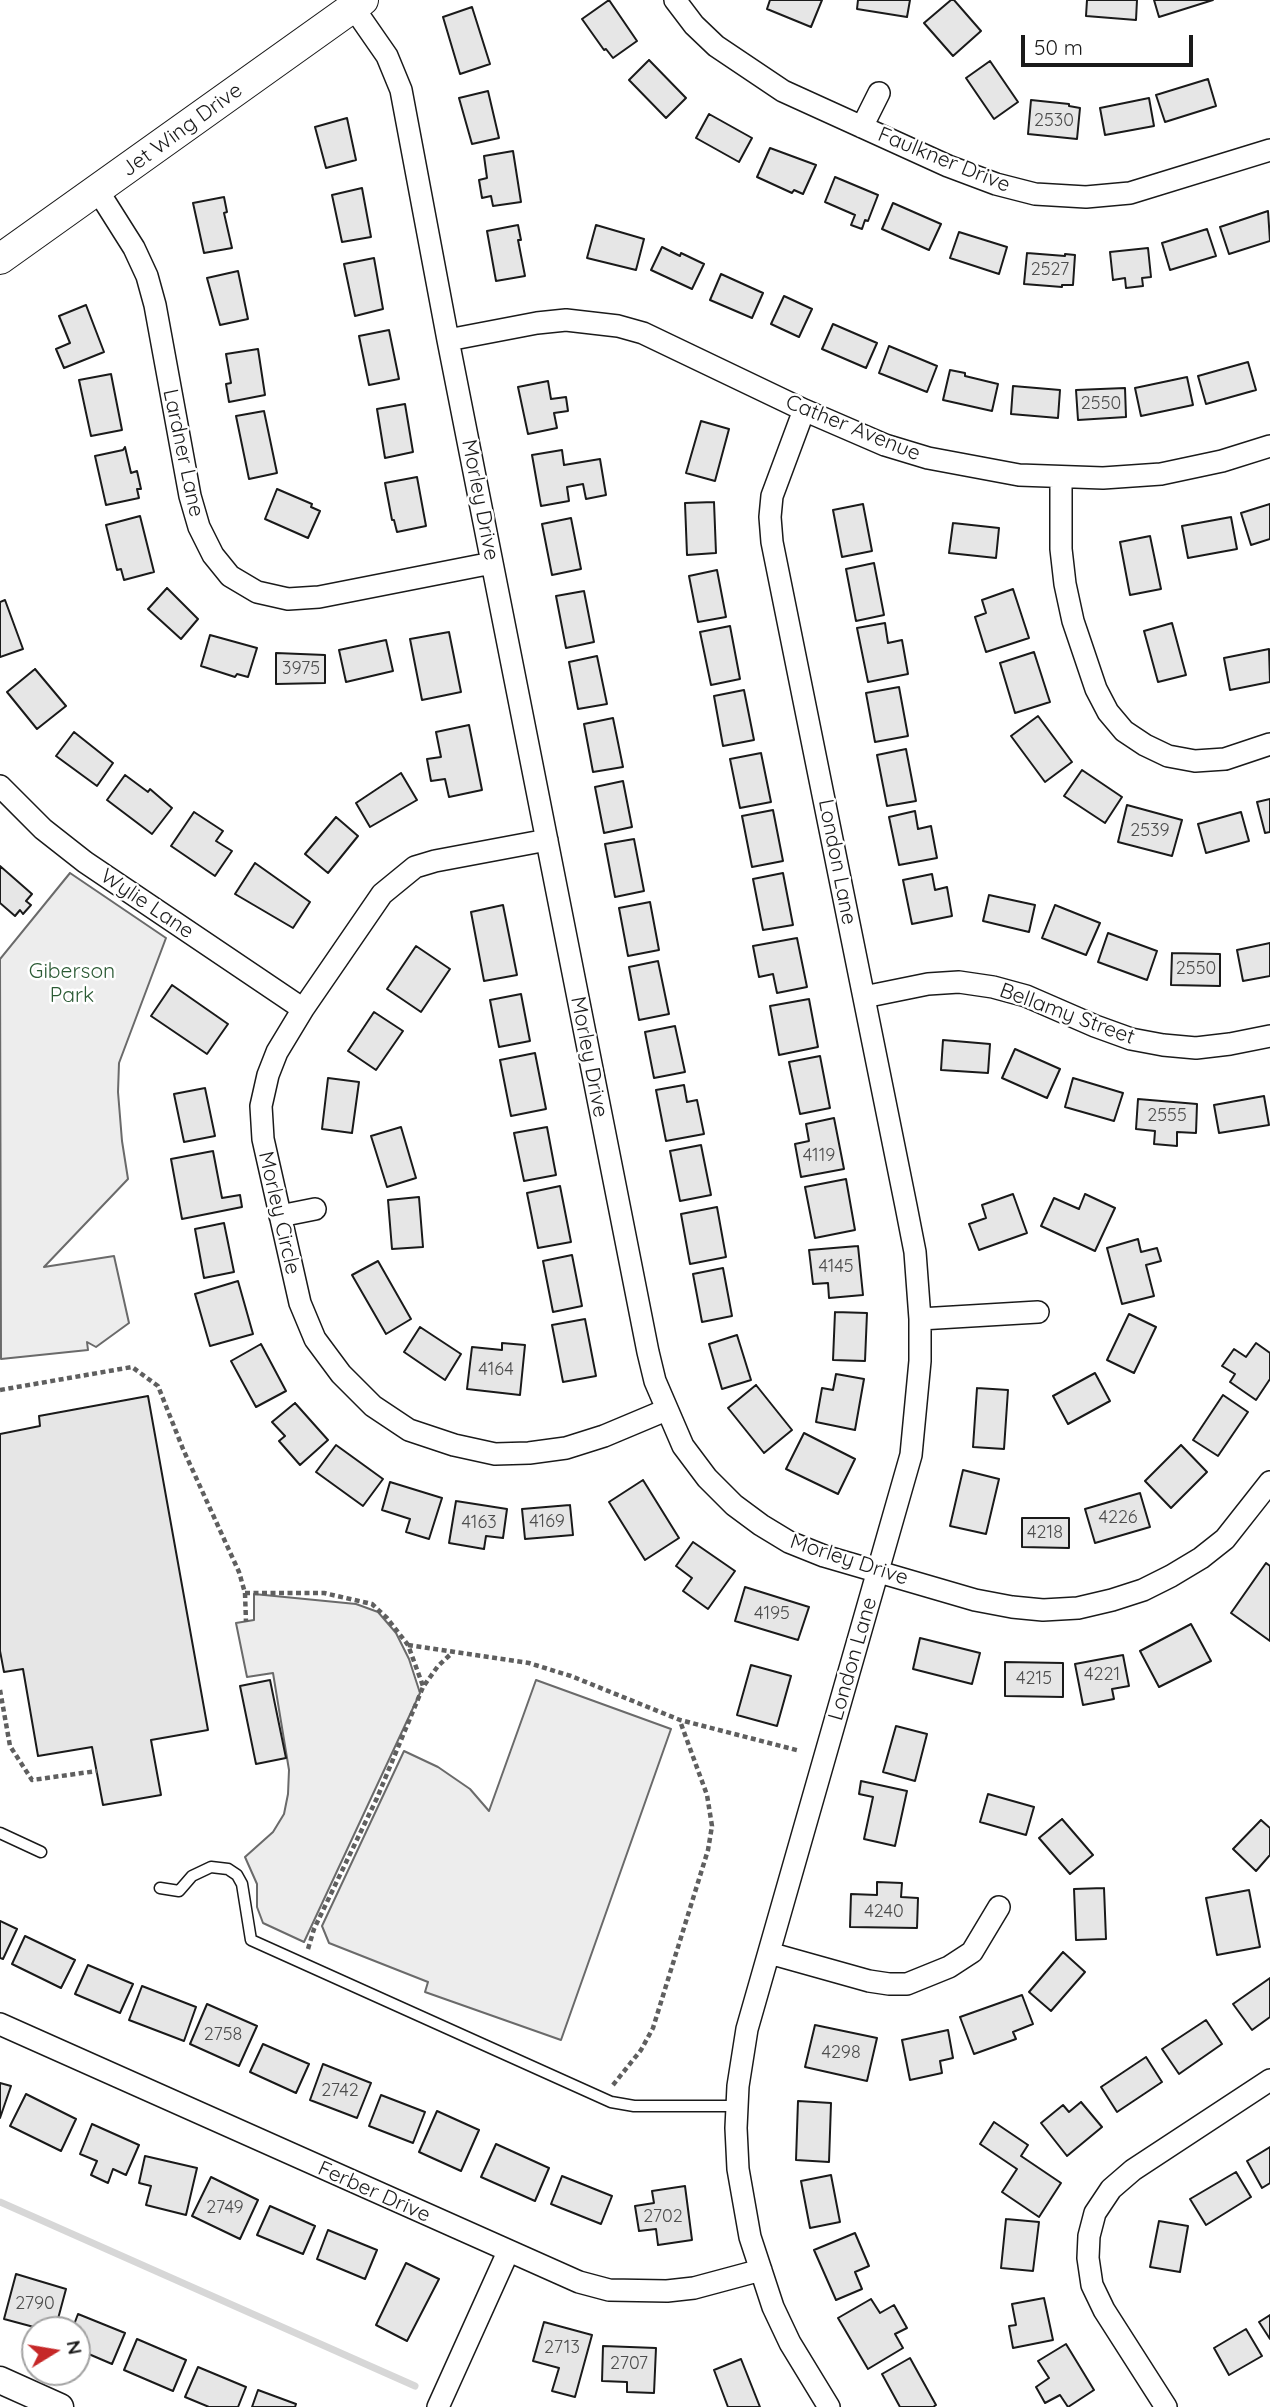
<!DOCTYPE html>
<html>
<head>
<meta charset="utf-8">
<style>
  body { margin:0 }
  #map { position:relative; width:1270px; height:2407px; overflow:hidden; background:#fff; font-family:Quicksand,sans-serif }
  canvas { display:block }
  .north { position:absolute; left:21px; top:2316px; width:70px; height:70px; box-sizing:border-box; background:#fff; border:2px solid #a3a3a3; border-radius:50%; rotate:79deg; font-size:19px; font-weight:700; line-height:28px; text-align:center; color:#1a1a1a }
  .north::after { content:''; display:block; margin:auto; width:24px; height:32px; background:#c62828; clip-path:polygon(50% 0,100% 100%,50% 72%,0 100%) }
  .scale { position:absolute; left:1021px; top:35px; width:172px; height:32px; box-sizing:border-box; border:4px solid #1a1a1a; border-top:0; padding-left:9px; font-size:21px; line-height:24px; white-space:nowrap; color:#1a1a1a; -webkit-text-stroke:5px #fff; paint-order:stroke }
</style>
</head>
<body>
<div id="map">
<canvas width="1270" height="2407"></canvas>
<div class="north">N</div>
<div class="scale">50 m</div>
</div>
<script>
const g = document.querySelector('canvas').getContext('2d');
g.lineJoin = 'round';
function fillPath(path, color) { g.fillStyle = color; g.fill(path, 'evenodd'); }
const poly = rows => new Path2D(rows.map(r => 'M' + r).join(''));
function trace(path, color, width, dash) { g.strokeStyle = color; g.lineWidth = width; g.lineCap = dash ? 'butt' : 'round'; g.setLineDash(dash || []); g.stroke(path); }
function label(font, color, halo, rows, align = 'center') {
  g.font = font + ' Quicksand,sans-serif'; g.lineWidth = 5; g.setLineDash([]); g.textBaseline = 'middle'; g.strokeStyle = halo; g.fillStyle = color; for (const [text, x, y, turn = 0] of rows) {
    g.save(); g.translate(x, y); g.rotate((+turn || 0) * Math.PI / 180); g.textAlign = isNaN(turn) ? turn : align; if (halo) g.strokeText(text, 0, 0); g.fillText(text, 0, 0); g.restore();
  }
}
const green = poly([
  [70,873,166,938,119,1063,118,1092,122,1141,128,1179,44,1267,114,1256,129,1323,96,1347,87,1342,88,1350,1,1359,0,959,70,873],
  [254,1594,356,1604,378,1612,396,1633,409,1659,420,1693,304,1942,263,1923,257,1907,257,1884,245,1857,273,1832,284,1814,288,1794,289,1770,273,1673,247,1677,236,1623,254,1620,254,1594],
  [536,1680,671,1729,561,2040,425,1992,428,1982,329,1943,322,1926,404,1751,438,1767,470,1789,489,1811,536,1680]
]);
fillPath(green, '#ededed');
trace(green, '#6a6a6a', 2);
trace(poly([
  [0,2202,415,2386]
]), '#d7d7d7', 7);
const building = poly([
  [609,0,637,41,613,58,606,49,604,50,582,19,609,0],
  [770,0,822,0,811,27,767,9,770,0],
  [858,0,910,0,907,17,857,9,858,0],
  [951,0,954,0,981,31,953,56,924,23,951,0],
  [1087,0,1137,0,1136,20,1086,16,1087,0],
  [1154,0,1213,0,1159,17,1154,0],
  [472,7,490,64,460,74,443,17,472,7],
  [649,60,686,98,666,118,629,80,649,60],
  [990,61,1018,102,994,119,966,78,990,61],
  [1208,79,1216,106,1165,122,1156,95,1208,79],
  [488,91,499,138,472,144,459,98,488,91],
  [1149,98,1154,126,1105,135,1100,108,1149,98],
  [1031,100,1069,104,1069,106,1080,108,1077,139,1028,134,1031,100],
  [709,114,752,138,739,162,696,138,709,114],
  [347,118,356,160,326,168,315,127,347,118],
  [770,148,816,165,803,194,794,190,792,193,757,177,770,148],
  [513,151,521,202,493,206,491,196,482,198,479,180,487,178,484,156,513,151],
  [835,177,878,195,868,221,865,220,862,229,851,225,855,215,825,202,835,177],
  [362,188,371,237,342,242,332,195,362,188],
  [224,197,227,212,224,213,232,248,204,253,193,203,224,197],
  [893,203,941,224,929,250,882,229,893,203],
  [1268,211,1270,241,1229,254,1220,227,1268,211],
  [518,225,521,240,518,240,525,276,496,281,487,231,518,225],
  [596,225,644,239,636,270,587,258,596,225],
  [1207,229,1216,256,1170,270,1162,243,1207,229],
  [959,232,1007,247,999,274,950,258,959,232],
  [662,247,680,256,681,253,704,264,692,289,651,270,662,247],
  [1148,248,1151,277,1142,278,1143,286,1126,288,1125,278,1113,280,1110,252,1148,248],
  [1027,253,1065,256,1065,254,1075,255,1073,285,1062,285,1062,287,1024,284,1027,253],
  [374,258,383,309,355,316,344,264,374,258],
  [238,271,248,319,220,325,207,278,238,271],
  [721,274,763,293,752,318,710,300,721,274],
  [784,296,812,309,799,337,771,324,784,296],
  [86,305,104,352,64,368,56,349,70,343,59,316,86,305],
  [833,324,877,343,866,368,822,349,833,324],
  [389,330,399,379,369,385,359,336,389,330],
  [889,346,937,366,927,392,879,373,889,346],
  [258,349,265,395,229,402,226,384,231,383,226,354,258,349],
  [1248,362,1256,390,1206,404,1198,376,1248,362],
  [950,370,965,373,965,376,998,384,992,411,943,400,950,370],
  [111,374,122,430,91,436,79,380,111,374],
  [1187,377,1193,405,1141,416,1135,388,1187,377],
  [548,381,551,399,566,397,568,411,554,413,557,428,528,434,518,387,548,381],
  [1013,386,1060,390,1058,418,1011,414,1013,386],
  [1125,388,1126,417,1078,420,1076,390,1125,388],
  [405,404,413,452,385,458,377,409,405,404],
  [264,411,277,473,249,479,236,416,264,411],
  [701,421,729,429,715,481,686,473,701,421],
  [125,447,131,473,137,471,141,489,137,489,139,498,106,505,95,456,123,450,125,447],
  [562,450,564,465,600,459,606,495,586,499,583,484,567,487,569,501,541,506,532,455,562,450],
  [417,477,426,526,397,532,394,520,392,520,385,483,417,477],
  [277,489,312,504,311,507,320,511,308,538,265,519,277,489],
  [714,502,716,553,687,555,685,503,714,502],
  [863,504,872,551,842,557,833,510,863,504],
  [1270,504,1270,539,1251,545,1241,513,1270,504],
  [140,516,154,572,124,580,121,569,117,570,106,525,140,516],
  [1231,517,1237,549,1188,558,1182,526,1231,517],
  [571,518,581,569,552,575,542,524,571,518],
  [953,523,999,528,996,558,949,553,953,523],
  [1150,536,1161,589,1130,595,1120,542,1150,536],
  [874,563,884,615,856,621,846,569,874,563],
  [717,570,726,617,698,622,689,576,717,570],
  [167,588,198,619,181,639,148,609,167,588],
  [1013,589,1029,638,986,652,975,617,986,613,982,600,1013,589],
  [584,591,594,642,566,648,556,596,584,591],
  [5,600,23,649,0,657,0,602,5,600],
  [885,623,888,643,902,640,908,674,868,682,857,628,885,623],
  [1172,623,1186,675,1158,682,1144,631,1172,623],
  [730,626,740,679,711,685,700,632,730,626],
  [449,632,461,692,422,700,410,639,449,632],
  [210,635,257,648,248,677,237,674,235,677,201,666,210,635],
  [386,640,393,671,346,682,339,650,386,640],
  [1269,649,1270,682,1230,690,1224,658,1269,649],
  [1034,652,1050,702,1015,713,1000,663,1034,652],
  [276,653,325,655,325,683,276,684,276,653],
  [597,656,607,704,578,709,569,662,597,656],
  [35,669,66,706,37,729,7,692,35,669],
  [899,687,908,736,875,742,866,693,899,687],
  [744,690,754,740,723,746,714,696,744,690],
  [1038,716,1072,762,1045,782,1011,736,1038,716],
  [613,718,623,767,593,772,584,724,613,718],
  [469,725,482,790,449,797,445,779,431,781,427,759,441,757,436,732,469,725],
  [74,732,113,763,97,786,56,756,74,732],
  [906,749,916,801,887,806,877,755,906,749],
  [761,753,771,802,740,808,730,759,761,753],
  [1082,770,1122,797,1105,823,1064,796,1082,770],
  [401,773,417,800,370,827,356,803,401,773],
  [125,775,148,792,150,789,172,808,152,834,107,800,125,775],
  [623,781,632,827,604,833,595,787,623,781],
  [1270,799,1270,832,1265,833,1257,802,1270,799],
  [1127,805,1182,820,1172,856,1118,842,1127,805],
  [773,810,783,861,752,867,742,816,773,810],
  [915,811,918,829,931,826,937,858,899,865,889,817,915,811],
  [194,812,223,831,216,841,232,851,215,876,171,846,194,812],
  [1241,812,1249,841,1206,853,1198,824,1241,812],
  [336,817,358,836,328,873,305,854,336,817],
  [634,839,644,891,615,897,605,844,634,839],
  [255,863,310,902,293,928,235,894,255,863],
  [0,866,32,894,26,901,31,905,23,914,20,910,15,916,0,903,0,866],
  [783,873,793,925,763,930,753,879,783,873],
  [932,874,935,890,947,887,952,916,912,924,903,880,932,874],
  [989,895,1035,905,1029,932,983,921,989,895],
  [650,902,659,950,628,956,619,908,650,902],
  [503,905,517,975,484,981,471,912,503,905],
  [1055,905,1100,923,1086,955,1042,938,1055,905],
  [1108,933,1157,951,1147,980,1098,962,1108,933],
  [797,938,807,987,777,993,773,974,759,977,753,946,797,938],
  [1270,943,1270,976,1243,981,1237,950,1270,943],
  [416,946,450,969,421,1012,387,989,416,946],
  [1172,953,1220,954,1220,986,1171,985,1172,953],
  [658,961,669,1014,639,1020,629,967,658,961],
  [172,985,228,1024,207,1054,151,1016,172,985],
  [521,994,530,1041,499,1047,490,1000,521,994],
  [809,999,818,1047,779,1055,770,1006,809,999],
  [374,1012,403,1031,376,1070,348,1051,374,1012],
  [675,1026,685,1072,654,1078,645,1032,675,1026],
  [943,1040,990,1044,988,1073,941,1070,943,1040],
  [1015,1049,1060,1069,1047,1098,1002,1078,1015,1049],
  [535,1053,546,1109,511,1116,500,1060,535,1053],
  [820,1056,830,1108,800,1114,789,1062,820,1056],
  [328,1078,359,1082,352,1133,322,1129,328,1078],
  [1073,1078,1123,1093,1114,1121,1065,1107,1073,1078],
  [684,1085,687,1102,697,1100,704,1134,666,1141,656,1090,684,1085],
  [205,1088,215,1136,184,1142,174,1094,205,1088],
  [1264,1096,1269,1125,1219,1133,1214,1105,1264,1096],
  [1138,1099,1197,1104,1196,1133,1177,1132,1177,1146,1154,1144,1155,1131,1136,1129,1138,1099],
  [834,1118,844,1169,801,1177,795,1144,809,1141,806,1124,834,1118],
  [401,1127,416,1178,387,1187,371,1136,401,1127],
  [547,1127,556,1175,524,1181,514,1133,547,1127],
  [701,1145,711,1195,680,1201,670,1151,701,1145],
  [213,1151,222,1198,240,1195,242,1207,182,1219,171,1159,213,1151],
  [846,1179,855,1230,815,1238,805,1187,846,1179],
  [560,1186,571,1242,538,1248,527,1193,560,1186],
  [1013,1194,1027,1233,979,1250,969,1224,986,1218,982,1205,1013,1194],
  [1085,1194,1115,1208,1095,1251,1041,1226,1054,1198,1079,1209,1085,1194],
  [419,1197,423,1247,392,1249,388,1200,419,1197],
  [717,1207,726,1257,690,1264,681,1214,717,1207],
  [224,1223,234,1272,204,1278,195,1229,224,1223],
  [1138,1239,1141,1252,1157,1248,1161,1261,1146,1265,1154,1296,1122,1304,1107,1248,1138,1239],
  [858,1246,863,1295,829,1298,828,1283,813,1284,809,1250,858,1246],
  [572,1255,582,1306,553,1312,543,1261,572,1255],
  [378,1261,411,1319,386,1334,352,1275,378,1261],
  [723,1268,732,1316,702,1322,693,1274,723,1268],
  [238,1281,253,1334,210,1346,195,1294,238,1281],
  [835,1312,867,1313,865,1361,833,1360,835,1312],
  [1129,1314,1156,1327,1134,1373,1107,1360,1129,1314],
  [585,1319,596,1376,563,1382,552,1325,585,1319],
  [420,1327,461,1354,445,1380,404,1352,420,1327],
  [737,1335,751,1380,722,1389,709,1344,737,1335],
  [502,1343,525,1345,520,1395,467,1389,472,1347,502,1350,502,1343],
  [1256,1343,1270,1353,1270,1379,1256,1400,1230,1382,1235,1374,1222,1366,1234,1349,1246,1357,1256,1343],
  [261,1344,286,1391,256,1407,231,1361,261,1344],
  [1095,1373,1110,1401,1068,1424,1053,1396,1095,1373],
  [836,1374,864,1379,855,1430,816,1422,822,1388,833,1390,836,1374],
  [756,1385,792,1430,764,1453,728,1408,756,1385],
  [977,1388,1008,1390,1004,1449,973,1447,977,1388],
  [1223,1395,1248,1412,1218,1456,1193,1440,1223,1395],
  [148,1396,208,1730,151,1740,161,1795,103,1805,92,1747,38,1756,23,1669,4,1672,0,1651,0,1434,40,1426,39,1416,148,1396],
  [295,1403,328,1440,300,1465,279,1441,285,1436,272,1422,295,1403],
  [804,1433,855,1459,838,1494,786,1469,804,1433],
  [336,1445,383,1479,363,1506,316,1472,336,1445],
  [1181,1445,1207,1472,1171,1508,1145,1481,1181,1445],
  [963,1470,999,1479,986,1534,950,1526,963,1470],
  [643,1480,679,1538,645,1560,609,1502,643,1480],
  [390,1482,442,1498,429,1539,406,1532,410,1519,382,1510,390,1482],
  [1140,1493,1150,1527,1095,1543,1085,1509,1140,1493],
  [456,1501,507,1509,503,1538,486,1536,484,1549,449,1543,456,1501],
  [570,1505,573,1535,525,1539,522,1509,570,1505],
  [1022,1518,1069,1518,1069,1548,1022,1547,1022,1518],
  [693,1542,735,1571,708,1609,683,1591,692,1578,676,1566,693,1542],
  [1266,1563,1270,1566,1270,1641,1231,1613,1266,1563],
  [745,1587,809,1607,798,1640,735,1621,745,1587],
  [1191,1624,1211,1661,1159,1687,1140,1651,1191,1624],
  [920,1638,980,1653,972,1684,913,1669,920,1638],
  [1123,1655,1129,1686,1112,1689,1114,1699,1083,1705,1075,1664,1123,1655],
  [1005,1662,1063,1663,1063,1697,1005,1696,1005,1662],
  [751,1665,791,1676,777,1726,737,1715,751,1665],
  [270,1680,286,1758,256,1764,240,1686,270,1680],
  [896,1726,927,1734,915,1781,883,1772,896,1726],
  [861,1781,907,1791,895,1846,864,1839,873,1797,859,1794,861,1781],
  [988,1794,1034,1807,1026,1835,980,1822,988,1794],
  [1062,1819,1093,1855,1070,1874,1039,1838,1062,1819],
  [1261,1820,1270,1828,1270,1855,1256,1871,1233,1849,1261,1820],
  [877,1882,902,1883,901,1897,918,1898,917,1928,850,1927,851,1894,877,1895,877,1882],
  [1104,1888,1106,1939,1076,1940,1074,1889,1104,1888],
  [1249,1890,1260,1947,1217,1955,1206,1898,1249,1890],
  [0,1921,17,1929,3,1959,0,1958,0,1921],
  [25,1936,75,1960,61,1988,12,1964,25,1936],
  [1063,1952,1085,1972,1051,2011,1029,1992,1063,1952],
  [88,1965,133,1984,120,2013,75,1994,88,1965],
  [1270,1978,1270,2017,1252,2030,1233,2004,1270,1978],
  [142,1986,196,2007,184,2041,129,2020,142,1986],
  [1022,1995,1033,2024,1013,2032,1016,2039,974,2054,960,2017,1022,1995],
  [207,2004,257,2026,239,2066,190,2044,207,2004],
  [1206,2020,1222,2044,1179,2074,1162,2049,1206,2020],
  [815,2025,877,2038,867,2081,805,2067,815,2025],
  [948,2030,953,2058,940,2061,942,2073,910,2080,902,2040,948,2030],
  [263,2044,309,2064,296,2093,250,2072,263,2044],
  [1146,2057,1162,2082,1117,2112,1101,2087,1146,2057],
  [323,2064,371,2083,357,2118,310,2100,323,2064],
  [0,2083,11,2086,0,2118,0,2083],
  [26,2094,76,2119,61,2151,10,2126,26,2094],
  [381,2095,425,2112,413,2143,369,2126,381,2095],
  [798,2101,831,2103,829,2162,796,2160,798,2101],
  [1081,2102,1102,2127,1067,2156,1041,2123,1063,2105,1069,2112,1081,2102],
  [437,2111,479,2130,461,2171,419,2152,437,2111],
  [994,2122,1028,2145,1021,2156,1061,2183,1039,2217,1002,2192,1017,2169,980,2144,994,2122],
  [92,2124,139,2145,126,2175,113,2169,108,2183,91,2175,97,2161,80,2154,92,2124],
  [496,2144,549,2168,535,2201,481,2177,496,2144],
  [1270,2147,1270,2183,1262,2188,1247,2161,1270,2147],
  [145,2156,197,2168,186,2215,146,2205,151,2186,139,2183,145,2156],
  [1236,2172,1251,2197,1206,2225,1190,2199,1236,2172],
  [831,2175,840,2222,810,2228,801,2181,831,2175],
  [562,2176,612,2196,601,2224,551,2204,562,2176],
  [211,2177,258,2200,240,2239,192,2216,211,2177],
  [685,2186,692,2240,658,2245,656,2229,639,2231,635,2206,654,2203,652,2191,685,2186],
  [270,2206,315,2226,303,2254,257,2235,270,2206],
  [1006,2219,1039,2222,1033,2271,1001,2268,1006,2219],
  [1159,2221,1188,2226,1180,2272,1150,2267,1159,2221],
  [328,2230,377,2250,365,2279,317,2259,328,2230],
  [855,2233,869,2266,855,2272,862,2289,836,2300,814,2250,855,2233],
  [406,2263,439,2279,407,2341,376,2325,406,2263],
  [16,2274,66,2289,55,2330,45,2330,4,2319,16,2274],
  [1044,2298,1053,2340,1013,2348,1009,2326,1016,2325,1012,2304,1044,2298],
  [871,2299,880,2313,894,2305,907,2328,895,2334,903,2348,868,2369,838,2318,871,2299],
  [78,2314,125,2333,112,2364,77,2349,77,2330,72,2330,78,2314],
  [1270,2315,1270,2339,1259,2322,1270,2315],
  [544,2322,592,2335,575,2397,552,2391,559,2368,533,2361,544,2322],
  [1246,2329,1262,2356,1229,2375,1214,2348,1246,2329],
  [137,2339,186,2360,173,2391,124,2370,137,2339],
  [1066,2344,1094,2390,1068,2407,1060,2395,1045,2403,1036,2387,1049,2378,1038,2361,1066,2344],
  [603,2346,656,2348,654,2393,627,2392,627,2382,602,2381,603,2346],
  [910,2358,936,2405,933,2407,900,2407,882,2374,910,2358],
  [741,2359,760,2407,728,2407,714,2370,741,2359],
  [198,2367,246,2387,238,2407,209,2407,185,2397,198,2367],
  [258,2390,296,2404,295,2407,252,2407,258,2390]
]);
fillPath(building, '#e6e6e6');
trace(building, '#1a1a1a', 2);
const service = poly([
  [0,1833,41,1852],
  [160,1888,179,1891,192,1876,211,1867,228,1869,237,1875,242,1884,251,1940,611,2102,634,2106,737,2106]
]);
const minor = poly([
  [675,0,694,25,716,46,783,91,948,166,996,184,1035,194,1086,197,1130,193,1270,150],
  [353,7,387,56,401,90,448,340,648,1352,655,1381,683,1446,707,1478,734,1505,761,1525,789,1542,824,1556,975,1600,1012,1607,1043,1610,1078,1608,1112,1600,1143,1590,1171,1576,1201,1558,1225,1539,1270,1482],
  [862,127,879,93],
  [98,191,134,248,147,276,155,305,190,496,199,527,213,555,230,576,257,592,288,599,319,597,492,563],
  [448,340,537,323,566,320,618,326,643,333,804,410,885,445,928,458,1019,475,1103,478,1161,474,1222,461,1270,446],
  [804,410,772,496,770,517,772,542,906,1206,915,1252,920,1319,920,1361,911,1455,747,2029,738,2086,736,2128,738,2169,750,2237,773,2307,790,2343,829,2407],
  [1061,477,1061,549,1065,584,1073,621,1096,689,1108,712,1124,731,1145,745,1168,756,1195,761,1225,759,1270,744],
  [0,786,43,829,85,862,303,1009],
  [547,840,435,861,415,867,382,894,303,1009,277,1052,268,1075,261,1106,263,1139,300,1303,315,1339,341,1374,373,1406,409,1430,454,1445,495,1454,529,1453,566,1448,604,1436,666,1410],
  [864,997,928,984,959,982,993,987,1026,996,1095,1026,1131,1039,1163,1045,1196,1048,1230,1044,1270,1036],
  [280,1216,315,1209],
  [920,1319,1038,1312],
  [769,1953,869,1981,889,1984,907,1984,949,1967,972,1952,999,1907],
  [0,2024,579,2282,609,2290,667,2291,694,2288,761,2270],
  [438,2407,508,2252],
  [1166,2407,1104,2310,1092,2285,1088,2258,1089,2236,1095,2213,1111,2189,1133,2170,1270,2080]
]);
const tertiary = poly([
  [0,2380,60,2407]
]);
const secondary = poly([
  [0,259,363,0]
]);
trace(service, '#1a1a1a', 13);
trace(minor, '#1a1a1a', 24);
trace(tertiary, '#1a1a1a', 29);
trace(secondary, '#1a1a1a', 32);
trace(poly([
  [0,1390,132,1367,158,1386,183,1449,239,1572,245,1593,246,1622],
  [245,1593,324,1593,372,1604,387,1618,408,1645,423,1686],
  [408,1645,529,1663,571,1676,680,1720,800,1751],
  [0,1690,10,1746,32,1780,97,1771],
  [308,1949,314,1929,377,1798,423,1687,438,1666,452,1653],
  [613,2085,641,2050,653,2028,708,1850,712,1826,707,1795,680,1721]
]), '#5f5f5f', 4.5, [5, 3.5]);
trace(service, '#fff', 10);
trace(minor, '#fff', 21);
trace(tertiary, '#fff', 26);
trace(secondary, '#fff', 30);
label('18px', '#4d4d4d', null, [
  ["2530",1054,121],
  ["2527",1050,270],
  ["2550",1101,404],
  ["3975",301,669],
  ["2539",1150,831],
  ["2550",1196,969],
  ["2555",1167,1116],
  ["4119",819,1156],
  ["4145",836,1267],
  ["4164",496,1370],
  ["4226",1118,1518],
  ["4169",547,1522],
  ["4163",479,1523],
  ["4218",1045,1533],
  ["4195",772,1614],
  ["4221",1102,1675],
  ["4215",1034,1679],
  ["4240",884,1912],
  ["2758",223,2035],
  ["4298",841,2053],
  ["2742",340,2091],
  ["2749",225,2208],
  ["2702",663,2217],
  ["2790",35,2304],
  ["2713",562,2348],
  ["2707",629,2364]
]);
label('21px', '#1a1a1a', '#fff', [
  ["Jet Wing Drive",182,130,-36],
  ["Faulkner Drive",944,160,22],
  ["Cather Avenue",853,428,22],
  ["Lardner Lane",183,453,78],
  ["Morley Drive",480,500,79],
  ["London Lane",837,862,79],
  ["Wylie Lane",147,904,34],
  ["Bellamy Street",1067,1014,20],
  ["Morley Drive",589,1057,79],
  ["Morley Circle",279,1213,77],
  ["Morley Drive",849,1560,18],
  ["London Lane",853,1659,-74],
  ["Ferber Drive",374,2192,24]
]);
label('21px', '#2b5a34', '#fff', [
  ["Giberson",72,972],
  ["Park",72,996]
]);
</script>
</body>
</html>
